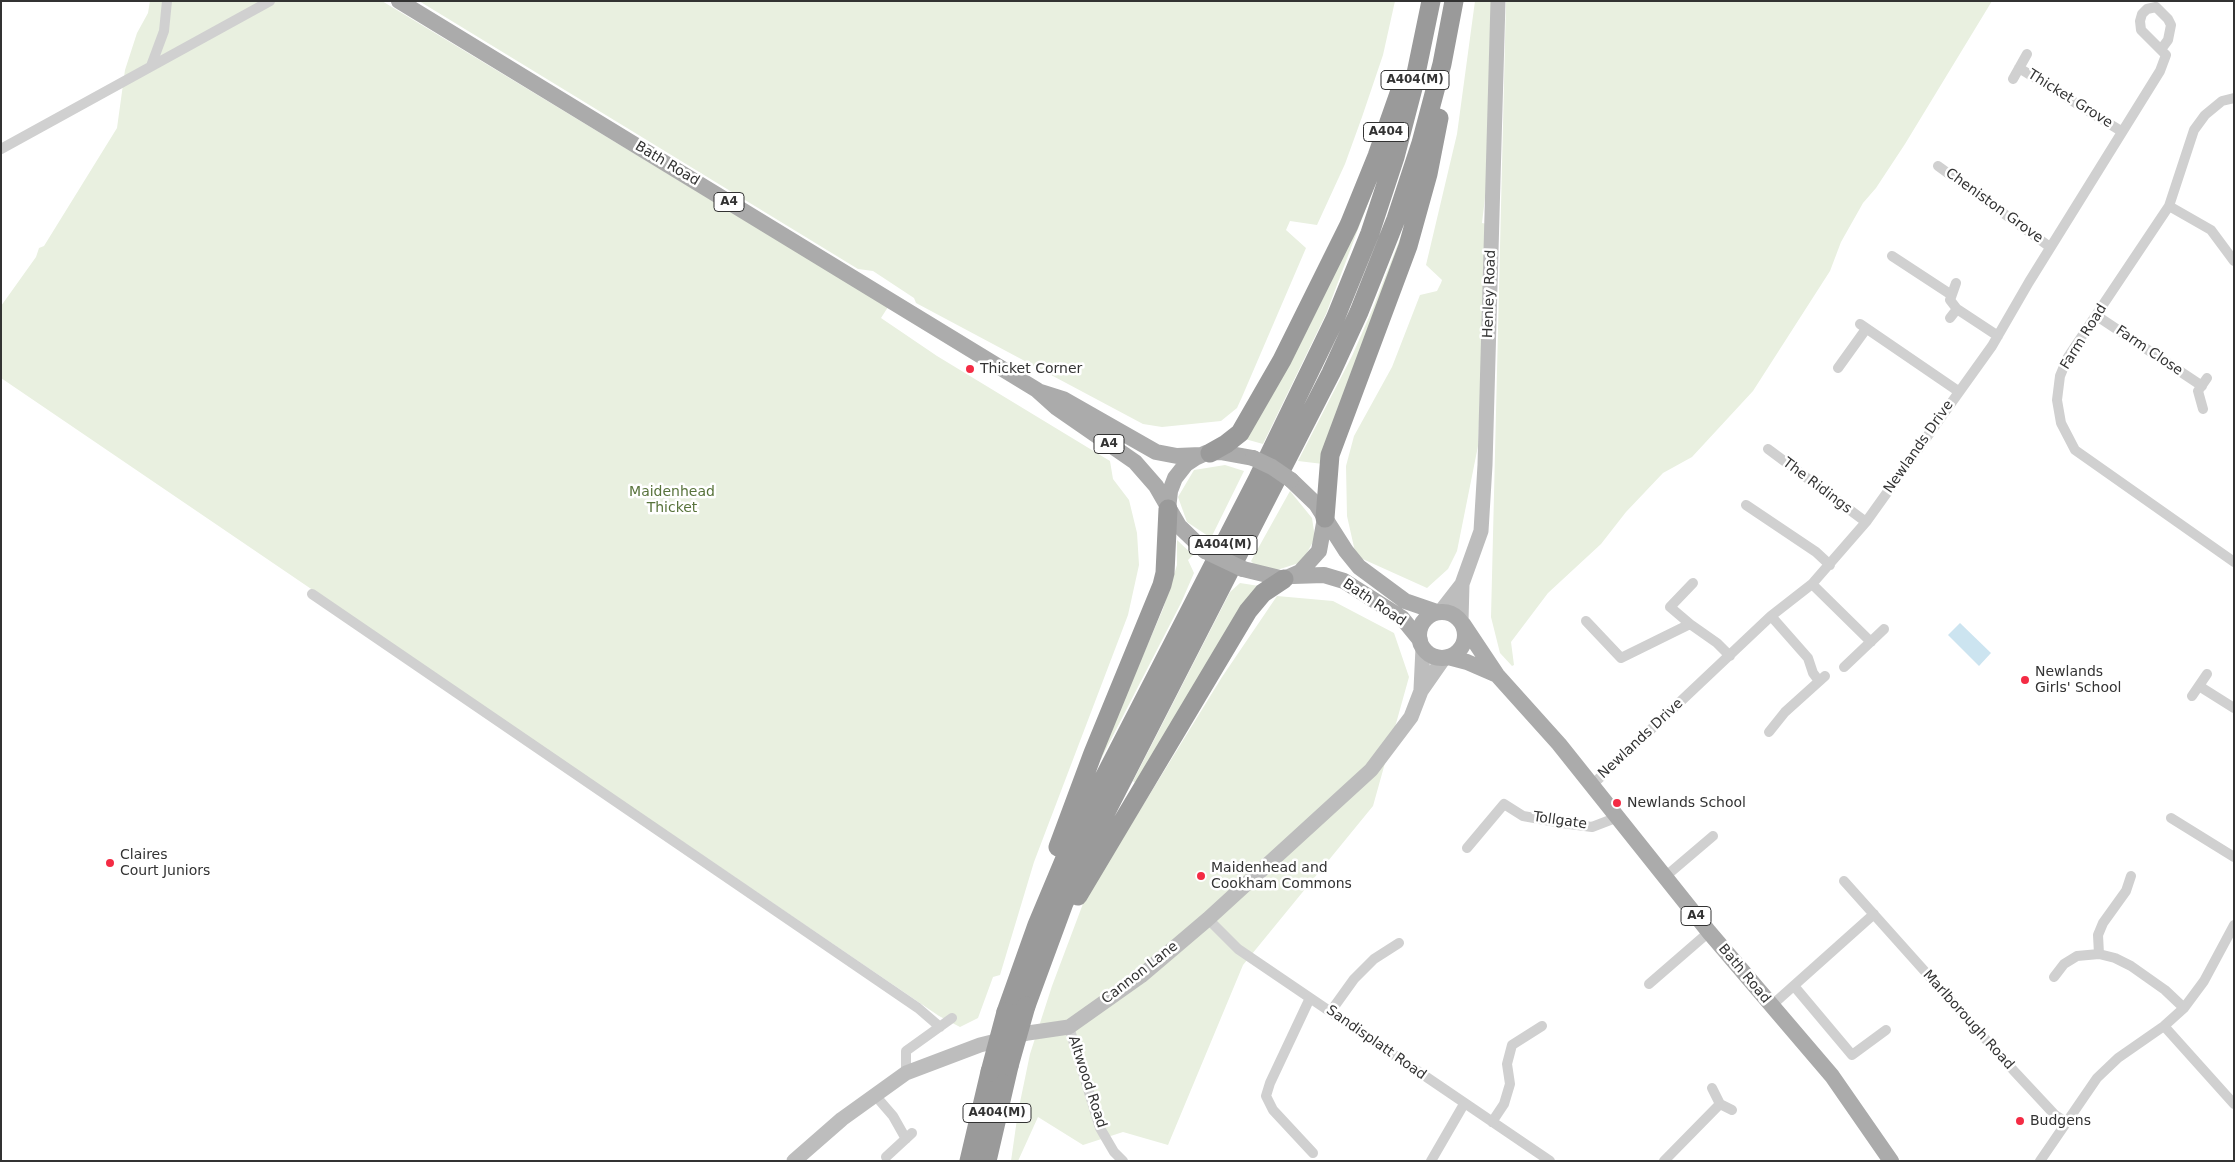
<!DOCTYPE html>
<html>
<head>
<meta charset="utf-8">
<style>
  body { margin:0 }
  #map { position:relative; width:2235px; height:1162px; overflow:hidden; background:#fff; font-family:"DejaVu Sans",sans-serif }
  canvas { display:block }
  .frame { position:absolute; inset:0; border:2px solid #333; pointer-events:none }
</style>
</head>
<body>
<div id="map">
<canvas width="2235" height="1162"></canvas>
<div class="frame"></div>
</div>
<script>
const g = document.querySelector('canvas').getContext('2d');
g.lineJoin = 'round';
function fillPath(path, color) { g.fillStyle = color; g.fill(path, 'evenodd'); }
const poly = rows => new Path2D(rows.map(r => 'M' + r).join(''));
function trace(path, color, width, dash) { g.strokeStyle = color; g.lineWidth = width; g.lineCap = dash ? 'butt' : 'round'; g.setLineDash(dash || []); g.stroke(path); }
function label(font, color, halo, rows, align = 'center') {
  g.font = font + ' "DejaVu Sans",sans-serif'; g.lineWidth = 5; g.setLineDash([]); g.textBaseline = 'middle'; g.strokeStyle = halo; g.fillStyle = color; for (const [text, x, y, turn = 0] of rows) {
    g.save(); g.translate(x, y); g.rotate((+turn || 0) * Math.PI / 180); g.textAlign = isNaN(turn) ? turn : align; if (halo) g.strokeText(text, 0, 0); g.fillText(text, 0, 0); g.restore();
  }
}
fillPath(poly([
  [150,1,382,1,888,307,881,318,937,356,1110,461,1113,479,1129,500,1137,533,1139,565,1128,615,1034,862,1000,975,993,977,978,1018,960,1027,939,1016,1,378,1,306,36,257,39,248,44,246,117,128,125,70,137,33,148,13],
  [419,1,1395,1,1383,55,1362,117,1345,164,1317,225,1290,221,1286,230,1306,248,1242,397,1237,408,1221,421,1162,427,1143,424,916,303,914,298,873,271,858,269],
  [1475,1,1493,1,1489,164,1482,223,1487,224,1478,446,1457,551,1448,569,1427,588,1356,556,1347,516,1346,466,1354,436,1392,367,1420,295,1437,291,1441,283,1442,280,1426,265,1457,134],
  [1506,1,1992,1,1905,144,1876,188,1863,203,1841,242,1830,271,1753,391,1692,457,1663,473,1626,512,1601,544,1548,593,1511,642,1514,665,1512,666,1500,653,1491,617],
  [1380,171,1326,314,1263,444,1245,439],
  [1408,218,1323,464,1298,461,1352,356,1373,308],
  [1225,465,1244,471,1211,538,1187,522,1178,497,1194,470],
  [1290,491,1312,518,1315,538,1302,562,1277,570,1259,570,1251,561],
  [1177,540,1193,555,1188,560,1194,573,1181,603,1101,759,1098,759,1163,609,1177,565],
  [1240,583,1259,586,1136,784,1133,781,1230,592],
  [1277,596,1333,601,1394,633,1409,677,1373,806,1243,965,1168,1145,1123,1132,1083,1145,1038,1117,1018,1161,1011,1161,1018,1112,1030,1054,1052,986,1084,901,1222,677]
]), '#e9f0e0');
fillPath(poly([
  [1960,623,1991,653,1979,666,1948,635]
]), '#cce4f0');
trace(poly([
  [151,66,164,31,167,1],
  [2019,68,2121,131],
  [2013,79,2027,54],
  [2234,98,2222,101,2205,115,2194,130,2169,206,2068,357,2060,376,2057,400,2061,423,2075,450,2234,562],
  [1,149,270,1],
  [1938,166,2050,247],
  [2169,206,2211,230,2234,261],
  [1892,256,1950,294],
  [1956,283,1950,300,1957,309,1998,336],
  [2097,316,2202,386],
  [1950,318,1957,309],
  [1860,324,1958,391],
  [1838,368,1866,329],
  [2203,409,2198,391,2207,378],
  [1768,449,1866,522],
  [1746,505,1816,552,1830,565],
  [1812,584,1871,642],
  [312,594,918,1008,940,1027],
  [1771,616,1808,658,1813,673,1819,681],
  [1586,621,1621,658,1690,624,1717,643,1730,656],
  [1690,624,1670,607,1693,583],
  [1844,667,1884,629],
  [2199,686,2234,708],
  [2192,696,2207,674],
  [1769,732,1785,712,1825,676],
  [1592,785,1771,616,1812,584,1866,522,1992,346,2029,282,2160,71,2166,55,2141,30,2140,21,2142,14,2147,9,2156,7,2168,19,2171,25,2168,40,2162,48],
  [2171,818,2234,857],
  [1467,848,1504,804,1523,816,1562,823,1592,827,1618,817],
  [1666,876,1713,836],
  [1844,881,2014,1071,2055,1115,2066,1122],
  [1208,919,1238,949,1550,1161],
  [2099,954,2098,935,2103,923,2126,891,2131,876],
  [2054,977,2064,964,2077,956,2099,954,2115,958,2131,966,2165,990,2184,1008],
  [1649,984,1709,932],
  [1794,986,1852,1055,1886,1030],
  [1310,998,1270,1083,1266,1096,1273,1110,1313,1153],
  [1771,1006,1874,914],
  [1331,1011,1354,979,1374,959,1399,943],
  [2164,1026,2234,1104],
  [1069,1027,1100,1128,1114,1152,1123,1161],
  [906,1073,906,1051,952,1018],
  [1712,1088,1720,1104,1732,1110],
  [874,1094,893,1116,906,1139],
  [1492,1122,1504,1104,1510,1084,1507,1064,1512,1045,1542,1026],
  [886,1157,912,1133],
  [1431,1161,1464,1104],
  [1664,1161,1720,1104],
  [2040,1161,2097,1078,2118,1058,2164,1026,2184,1008,2204,981,2234,925]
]), '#d0d0d0', 10);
trace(poly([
  [1441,611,1462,584,1481,531,1485,465,1498,1],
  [1461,621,1462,584],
  [1421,689,1423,648],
  [794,1161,842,1119,906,1073,980,1045,1028,1033,1069,1027,1141,976,1208,919,1371,770,1411,717,1421,691,1444,658]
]), '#bdbdbd', 15);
trace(poly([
  [399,1,1037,390,1057,408,1135,462,1156,486,1179,526,1205,551],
  [1041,392,1063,399,1156,452,1177,456,1201,455],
  [1291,480,1316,504,1346,551,1359,567,1405,601,1437,612],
  [1168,509,1170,491,1175,478,1186,464,1195,458,1206,453,1220,452,1253,458],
  [1243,569,1284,579,1300,572,1319,551,1325,518],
  [1293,576,1324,575,1344,581,1402,618,1420,640],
  '1419 635a23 23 0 1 1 46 0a23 23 0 1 1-46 0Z',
  [1463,624,1497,675,1559,744,1709,932,1832,1076,1891,1161],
  [1448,657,1467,662,1497,675]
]), '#ababab', 16);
trace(poly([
  [1210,453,1226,444,1240,433,1282,360,1349,225,1377,156,1402,85],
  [1325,518,1330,455,1408,246,1428,174,1439,118],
  [1058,847,1093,753,1162,585,1165,573,1168,509],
  [1078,896,1248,611,1263,593,1284,579],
  [1026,1006,1064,903,1102,820,1331,373,1359,312,1396,219,1421,143,1442,64,1454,1],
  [1006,1012,1037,925,1076,832,1258,478,1335,319,1370,233,1395,157,1413,88,1431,1],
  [969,1161,990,1072],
  [987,1161,1009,1066]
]), '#9a9a9a', 19);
trace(poly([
  [1253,458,1272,467,1291,480],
  [1205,551,1243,569]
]), '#ababab', 16);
trace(poly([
  [1009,1066,1026,1006],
  [990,1072,1006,1012]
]), '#9a9a9a', 19);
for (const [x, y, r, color] of [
  [970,369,5,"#f42b44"],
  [2025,680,5,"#f42b44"],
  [1617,803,5,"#f42b44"],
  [110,863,5,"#f42b44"],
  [1201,876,5,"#f42b44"],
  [2020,1121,5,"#f42b44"]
]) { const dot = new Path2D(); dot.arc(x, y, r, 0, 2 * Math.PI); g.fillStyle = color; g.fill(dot); trace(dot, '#fff', 2); }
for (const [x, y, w] of [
  [1415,80,68],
  [1386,132,45],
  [729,202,30],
  [1109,444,30],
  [1223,545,68],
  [1696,916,30],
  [997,1113,68]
]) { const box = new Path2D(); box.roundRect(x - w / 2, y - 9.5, w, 19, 4); g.fillStyle = '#fff'; g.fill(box); trace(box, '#333', 1); }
label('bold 12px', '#333', null, [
  ["A404(M)",1415,80],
  ["A404",1386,132],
  ["A4",729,202],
  ["A4",1109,444],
  ["A404(M)",1223,545],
  ["A4",1696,916],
  ["A404(M)",997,1113]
]);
label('14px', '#333', '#fff', [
  ["Thicket Grove",2070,99,32],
  ["Bath Road",667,164,31],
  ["Cheniston Grove",1994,206,36],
  ["Henley Road",1490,294,-88],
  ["Farm Road",2084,337,-58],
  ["Farm Close",2149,351,34],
  ["Newlands Drive",1919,447,-55],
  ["The Ridings",1817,486,37],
  ["Bath Road",1374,603,34],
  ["Newlands Drive",1641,739,-43],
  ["Tollgate",1560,821,8],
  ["Cannon Lane",1140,973,-38],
  ["Bath Road",1744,974,50],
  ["Marlborough Road",1968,1020,48],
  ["Sandisplatt Road",1376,1043,35],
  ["Altwood Road",1087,1082,72]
]);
label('14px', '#333', '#fff', [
  ["Thicket Corner",980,369],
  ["Newlands",2035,672],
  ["Girls' School",2035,688],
  ["Newlands School",1627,803],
  ["Claires",120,855],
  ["Court Juniors",120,871],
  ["Maidenhead and",1211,868],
  ["Cookham Commons",1211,884],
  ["Budgens",2030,1121]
], 'left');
label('14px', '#58733b', '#fff', [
  ["Maidenhead",672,492],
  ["Thicket",672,508]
]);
</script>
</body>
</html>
